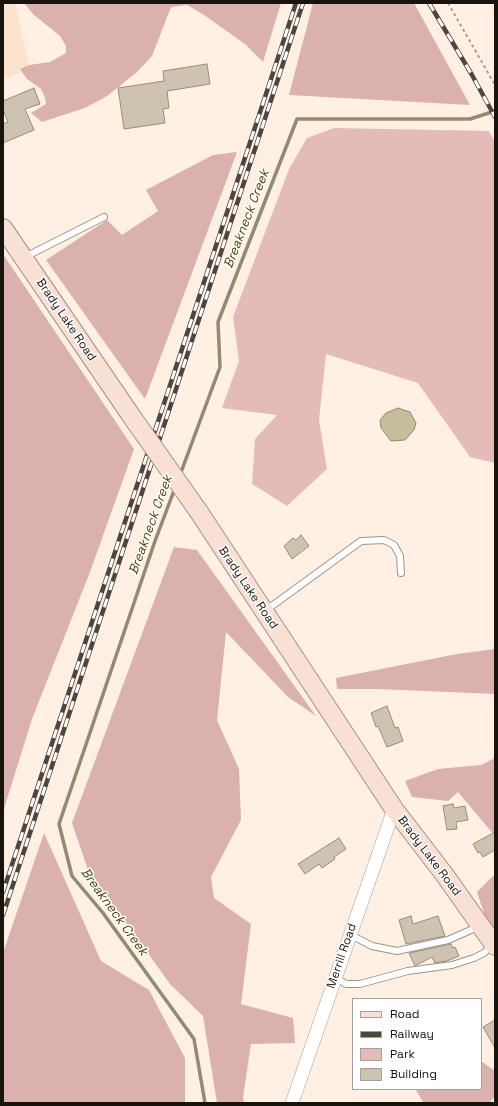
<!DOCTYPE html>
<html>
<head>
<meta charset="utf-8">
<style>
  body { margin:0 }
  #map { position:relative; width:498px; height:1106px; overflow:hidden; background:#fff0e3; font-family:"Space Grotesk",sans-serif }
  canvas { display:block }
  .frame { position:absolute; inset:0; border:4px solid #19130d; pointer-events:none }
  .legend { position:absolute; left:352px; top:998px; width:130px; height:92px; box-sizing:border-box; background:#fff; border:1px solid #a3a19e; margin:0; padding:5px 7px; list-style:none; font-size:12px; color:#19130d }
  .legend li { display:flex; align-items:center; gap:8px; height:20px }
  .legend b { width:20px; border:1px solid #a3a19e }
</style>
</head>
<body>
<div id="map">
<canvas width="498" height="1106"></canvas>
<div class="frame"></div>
<ul class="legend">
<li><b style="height:5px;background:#f9e0d5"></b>Road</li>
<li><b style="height:5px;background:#4d453e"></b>Railway</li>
<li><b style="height:11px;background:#e3bcb8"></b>Park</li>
<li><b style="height:11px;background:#cec3b0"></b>Building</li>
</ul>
</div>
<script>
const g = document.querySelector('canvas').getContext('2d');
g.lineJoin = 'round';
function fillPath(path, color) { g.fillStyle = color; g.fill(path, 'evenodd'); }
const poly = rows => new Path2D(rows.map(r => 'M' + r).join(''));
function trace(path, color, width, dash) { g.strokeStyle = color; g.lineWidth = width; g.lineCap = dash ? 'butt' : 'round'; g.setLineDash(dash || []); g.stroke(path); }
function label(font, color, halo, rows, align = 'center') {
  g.font = font + ' "Space Grotesk",sans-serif'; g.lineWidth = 3; g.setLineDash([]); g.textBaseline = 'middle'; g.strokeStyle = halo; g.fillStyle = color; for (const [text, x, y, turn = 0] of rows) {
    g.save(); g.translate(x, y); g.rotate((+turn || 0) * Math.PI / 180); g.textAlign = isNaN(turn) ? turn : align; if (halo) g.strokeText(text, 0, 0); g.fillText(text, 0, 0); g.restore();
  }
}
fillPath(poly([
  [3,3,15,3,30,69,3,79]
]), '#fce3ce');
fillPath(poly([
  [334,128,489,131,495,142,495,463,470,457,418,383,326,354,319,420,327,469,287,506,252,484,255,439,277,415,222,408,239,361,233,317,289,169,307,138]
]), '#e3bcb8');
fillPath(poly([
  [24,3,281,3,263,62,245,44,204,15,187,5,171,7,152,56,137,72,107,96,85,108,42,122,31,113,46,104,45,98,41,89,27,79,20,69,29,65,50,62,66,53,66,46,60,36,34,15],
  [313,3,414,3,470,105,289,95],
  [237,152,145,399,46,260,107,220,122,235,158,211,146,190,213,155],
  [3,254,134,449,90,572,32,719,3,812],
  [174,547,197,550,316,716,288,697,226,632,217,720,239,769,241,820,211,877,214,898,251,924,241,1004,293,1018,295,1043,251,1044,243,1097,244,1103,217,1103,203,1016,170,984,88,870,72,823],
  [495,649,495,694,378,689,337,689,336,678,457,654],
  [495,758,495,836,458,792,448,801,412,797,405,781,438,769,481,765],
  [44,833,101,961,149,990,185,1058,185,1103,3,1103,3,953],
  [495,874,495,928,488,925,477,892],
  [481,1061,495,1071,495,1096,489,1103,424,1103,415,1089,481,1089]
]), '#dab1ac');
const water = poly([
  [398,408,410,412,416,423,414,430,405,440,391,441,381,428,380,420,386,413,398,408]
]);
fillPath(water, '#c4be9a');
trace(water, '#918b70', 1);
trace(poly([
  [180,475,220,367,218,322,297,119,470,119,495,111],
  [175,488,155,541,59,824,72,876,103,913,194,1039,205,1103]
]), '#918b70', 3.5);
const building = poly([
  [207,64,210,84,167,91,169,108,163,109,165,123,124,129,118,88,164,81,163,71,207,64],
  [34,88,40,104,25,109,34,130,3,143,3,124,8,122,3,110,3,101,34,88],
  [301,535,309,546,292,559,284,546,293,538,296,540,301,535],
  [387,706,395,728,398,727,403,741,387,747,378,726,376,727,371,713,387,706],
  [453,804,454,808,465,806,468,820,456,822,457,829,447,830,443,806,453,804],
  [495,832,495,850,483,857,480,852,478,853,473,844,495,832],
  [339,838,346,849,334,857,335,859,322,868,319,864,305,874,298,864,339,838],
  [411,916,413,924,438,916,445,936,406,944,399,920,411,916],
  [451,944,453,948,455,947,459,956,447,961,435,963,432,957,415,966,409,953,451,944],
  [495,1020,495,1048,483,1027,495,1020]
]);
fillPath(building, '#cec3b0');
trace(building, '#978c7a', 1);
const lane = poly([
  [25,257,104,217],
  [265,611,361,541,384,540,394,545,400,556,401,573],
  [349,934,372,946,397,951,448,940,480,926],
  [335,977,346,984,360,984,408,971,452,965,474,958,484,953,493,944]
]);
const street = poly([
  [292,1103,394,809]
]);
const secondary = poly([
  [3,228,132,417],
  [199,512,394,809,444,874,495,946]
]);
trace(lane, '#a39284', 8);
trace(street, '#a39284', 14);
trace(secondary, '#a39284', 20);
trace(poly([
  [448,3,495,85]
]), '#aa9e94', 2, [3, 3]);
trace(lane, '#fff', 6);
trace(street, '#fff', 13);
trace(secondary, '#f9e0d5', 18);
const rail = poly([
  [429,3,472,75,495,117],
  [3,892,296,3],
  [3,915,303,3]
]);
trace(rail, '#4d453e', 4.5);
trace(rail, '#fff', 3, [9]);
const secondaryBridge = poly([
  [132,417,199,512]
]);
trace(secondaryBridge, '#a39284', 20, []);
trace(secondaryBridge, '#f9e0d5', 18);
label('12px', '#19130d', '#fff', [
  ["Brady Lake Road",66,320,56],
  ["Brady Lake Road",248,588,56],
  ["Brady Lake Road",429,856,53],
  ["Merrill Road",342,956,-71]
]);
label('italic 13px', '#4e4402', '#fff', [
  ["Breakneck Creek",247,219,-69],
  ["Breakneck Creek",151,525,-70],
  ["Breakneck Creek",114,912,54]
]);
</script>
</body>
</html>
